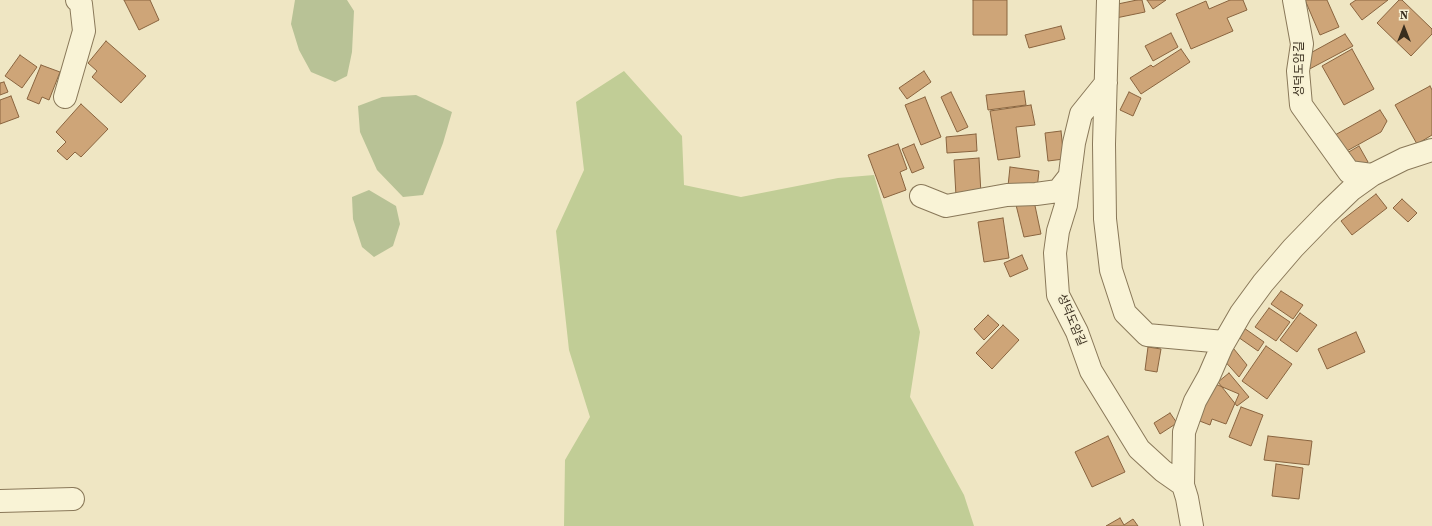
<!DOCTYPE html>
<html>
<head>
<meta charset="utf-8">
<style>
  body { margin:0 }
  #map { position:relative; width:1432px; height:526px; overflow:hidden; background:#efe6c3; font-family:"Source Serif 4",serif }
  canvas { display:block }
  .north { position:absolute; left:1384px; top:8px; width:40px; height:40px; -webkit-text-stroke:3px #f6f0d3; paint-order:stroke; rotate:0deg; font-size:11px; font-weight:700; line-height:16px; text-align:center; color:#392e1e }
  .north::after { content:''; display:block; margin:auto; width:14px; height:18px; background:#392e1e; clip-path:polygon(50% 0,100% 100%,50% 72%,0 100%) }
</style>
</head>
<body>
<div id="map">
<canvas width="1432" height="526"></canvas>
<div class="north">N</div>
</div>
<script>
const g = document.querySelector('canvas').getContext('2d');
g.lineJoin = 'round';
function fillPath(path, color) { g.fillStyle = color; g.fill(path, 'evenodd'); }
const poly = rows => new Path2D(rows.map(r => 'M' + r).join(''));
function trace(path, color, width, dash) { g.strokeStyle = color; g.lineWidth = width; g.lineCap = dash ? 'butt' : 'round'; g.setLineDash(dash || []); g.stroke(path); }
function label(font, color, halo, rows, align = 'center') {
  g.font = font + ' "Source Serif 4","Noto Sans KR",serif'; g.lineWidth = 3.5; g.setLineDash([]); g.textBaseline = 'middle'; g.strokeStyle = halo; g.fillStyle = color; for (const [text, x, y, turn = 0] of rows) {
    g.save(); g.translate(x, y); g.rotate((+turn || 0) * Math.PI / 180); g.textAlign = isNaN(turn) ? turn : align; if (halo) g.strokeText(text, 0, 0); g.fillText(text, 0, 0); g.restore();
  }
}
fillPath(poly([
  [624,71,682,136,684,185,741,197,838,178,874,175,920,332,910,397,964,495,974,526,564,526,565,460,590,417,569,350,556,231,584,170,576,102]
]), '#c1cd96');
fillPath(poly([
  [295,0,347,0,354,11,352,52,347,76,335,82,311,72,299,50,291,24],
  [416,95,452,112,443,143,423,195,403,197,377,170,360,132,358,106,382,97],
  [369,190,396,206,400,224,393,246,374,257,362,247,353,219,352,197]
]), '#b8c296');
const building = poly([
  [124,0,150,0,159,20,139,30,124,0],
  [973,0,1007,0,1007,35,973,35,973,0],
  [1137,0,1142,0,1145,12,1116,18,1113,5,1137,0],
  [1147,0,1166,0,1153,9,1147,0],
  [1230,0,1243,0,1247,10,1227,18,1233,31,1191,49,1176,14,1206,1,1209,9,1230,0],
  [1305,0,1327,0,1339,27,1320,35,1305,0],
  [1356,0,1388,0,1362,20,1350,4,1356,0],
  [1399,0,1402,0,1432,29,1432,34,1411,56,1377,23,1399,0],
  [1061,26,1065,39,1029,48,1025,35,1061,26],
  [1171,33,1178,47,1153,61,1145,46,1171,33],
  [1345,34,1353,46,1302,73,1305,56,1345,34],
  [106,41,146,76,121,103,92,77,97,71,88,63,106,41],
  [1181,49,1190,62,1141,94,1130,78,1151,65,1153,67,1181,49],
  [1352,49,1374,89,1344,105,1322,66,1352,49],
  [20,55,37,67,22,88,5,76,20,55],
  [41,65,60,72,49,100,42,97,39,104,27,99,41,65],
  [924,71,931,82,907,99,899,88,924,71],
  [4,82,8,92,0,95,0,83,4,82],
  [1430,86,1432,90,1432,135,1417,144,1395,105,1430,86],
  [1024,91,1026,105,988,110,986,95,1024,91],
  [951,92,968,127,957,132,941,97,951,92],
  [1129,92,1141,98,1133,116,1120,110,1129,92],
  [11,96,19,117,0,124,0,100,11,96],
  [925,97,941,137,921,145,905,105,925,97],
  [81,104,108,129,81,157,75,152,67,160,57,151,66,142,56,132,81,104],
  [1031,105,1035,125,1016,127,1020,157,998,160,990,111,1031,105],
  [1380,110,1387,121,1381,132,1345,152,1335,135,1380,110],
  [1061,131,1064,159,1048,161,1045,133,1061,131],
  [976,134,977,151,947,153,946,137,976,134],
  [898,144,907,169,900,172,906,190,884,198,868,155,898,144],
  [914,144,924,168,912,173,902,149,914,144],
  [1359,146,1368,162,1356,169,1347,153,1359,146],
  [979,158,981,194,956,196,954,160,979,158],
  [1010,167,1039,171,1037,189,1008,186,1010,167],
  [1376,194,1387,208,1352,235,1341,221,1376,194],
  [1402,199,1417,213,1408,222,1393,208,1402,199],
  [1034,201,1041,234,1024,237,1016,205,1034,201],
  [1003,218,1009,258,984,262,978,222,1003,218],
  [1022,255,1028,269,1010,277,1004,263,1022,255],
  [1281,291,1303,305,1293,319,1271,304,1281,291],
  [1269,308,1290,322,1276,341,1255,327,1269,308],
  [1300,313,1317,325,1297,352,1280,340,1300,313],
  [988,315,999,325,984,340,974,329,988,315],
  [1003,325,1019,340,992,369,976,353,1003,325],
  [1244,328,1264,342,1258,351,1238,337,1244,328],
  [1356,332,1365,352,1327,369,1318,349,1356,332],
  [1229,343,1247,365,1239,377,1222,358,1229,343],
  [1266,346,1292,364,1267,399,1242,381,1266,346],
  [1148,347,1161,349,1157,372,1145,370,1148,347],
  [1229,373,1249,397,1237,406,1218,382,1229,373],
  [1213,383,1239,394,1226,424,1212,419,1210,425,1197,420,1213,383],
  [1241,407,1263,415,1251,446,1229,437,1241,407],
  [1170,413,1177,423,1160,434,1154,423,1170,413],
  [1108,436,1125,472,1092,487,1075,452,1108,436],
  [1268,436,1312,441,1309,465,1264,460,1268,436],
  [1276,464,1303,468,1299,499,1272,496,1276,464],
  [1120,518,1124,525,1133,519,1138,526,1106,526,1120,518]
]);
fillPath(building, '#cea578');
trace(building, '#89643f', 1);
const minor = poly([
  [1108,0,1104,144,1105,219,1111,270,1125,313,1147,335,1224,342],
  [1294,0,1302,44,1298,71,1301,105,1349,172,1372,175],
  [1106,83,1081,114,1074,143,1066,205,1058,231,1055,253,1058,295,1077,332,1091,371,1139,449,1163,471,1183,485],
  [65,97,84,31,81,4,77,0],
  [921,196,946,206,1007,195,1036,194,1058,191,1069,177],
  [0,501,73,499],
  [1192,526,1187,498,1183,485,1184,432,1195,401,1209,376,1222,346,1241,313,1263,283,1293,248,1326,214,1351,190,1372,175,1404,159,1432,150]
]);
trace(minor, '#897859', 24);
trace(minor, '#f9f3d6', 22);
label('12px', '#392e1e', '#f6f0d3', [
  ["성덕도암길",1300,69,-90],
  ["성덕도암길",1071,320,67]
]);
</script>
</body>
</html>
